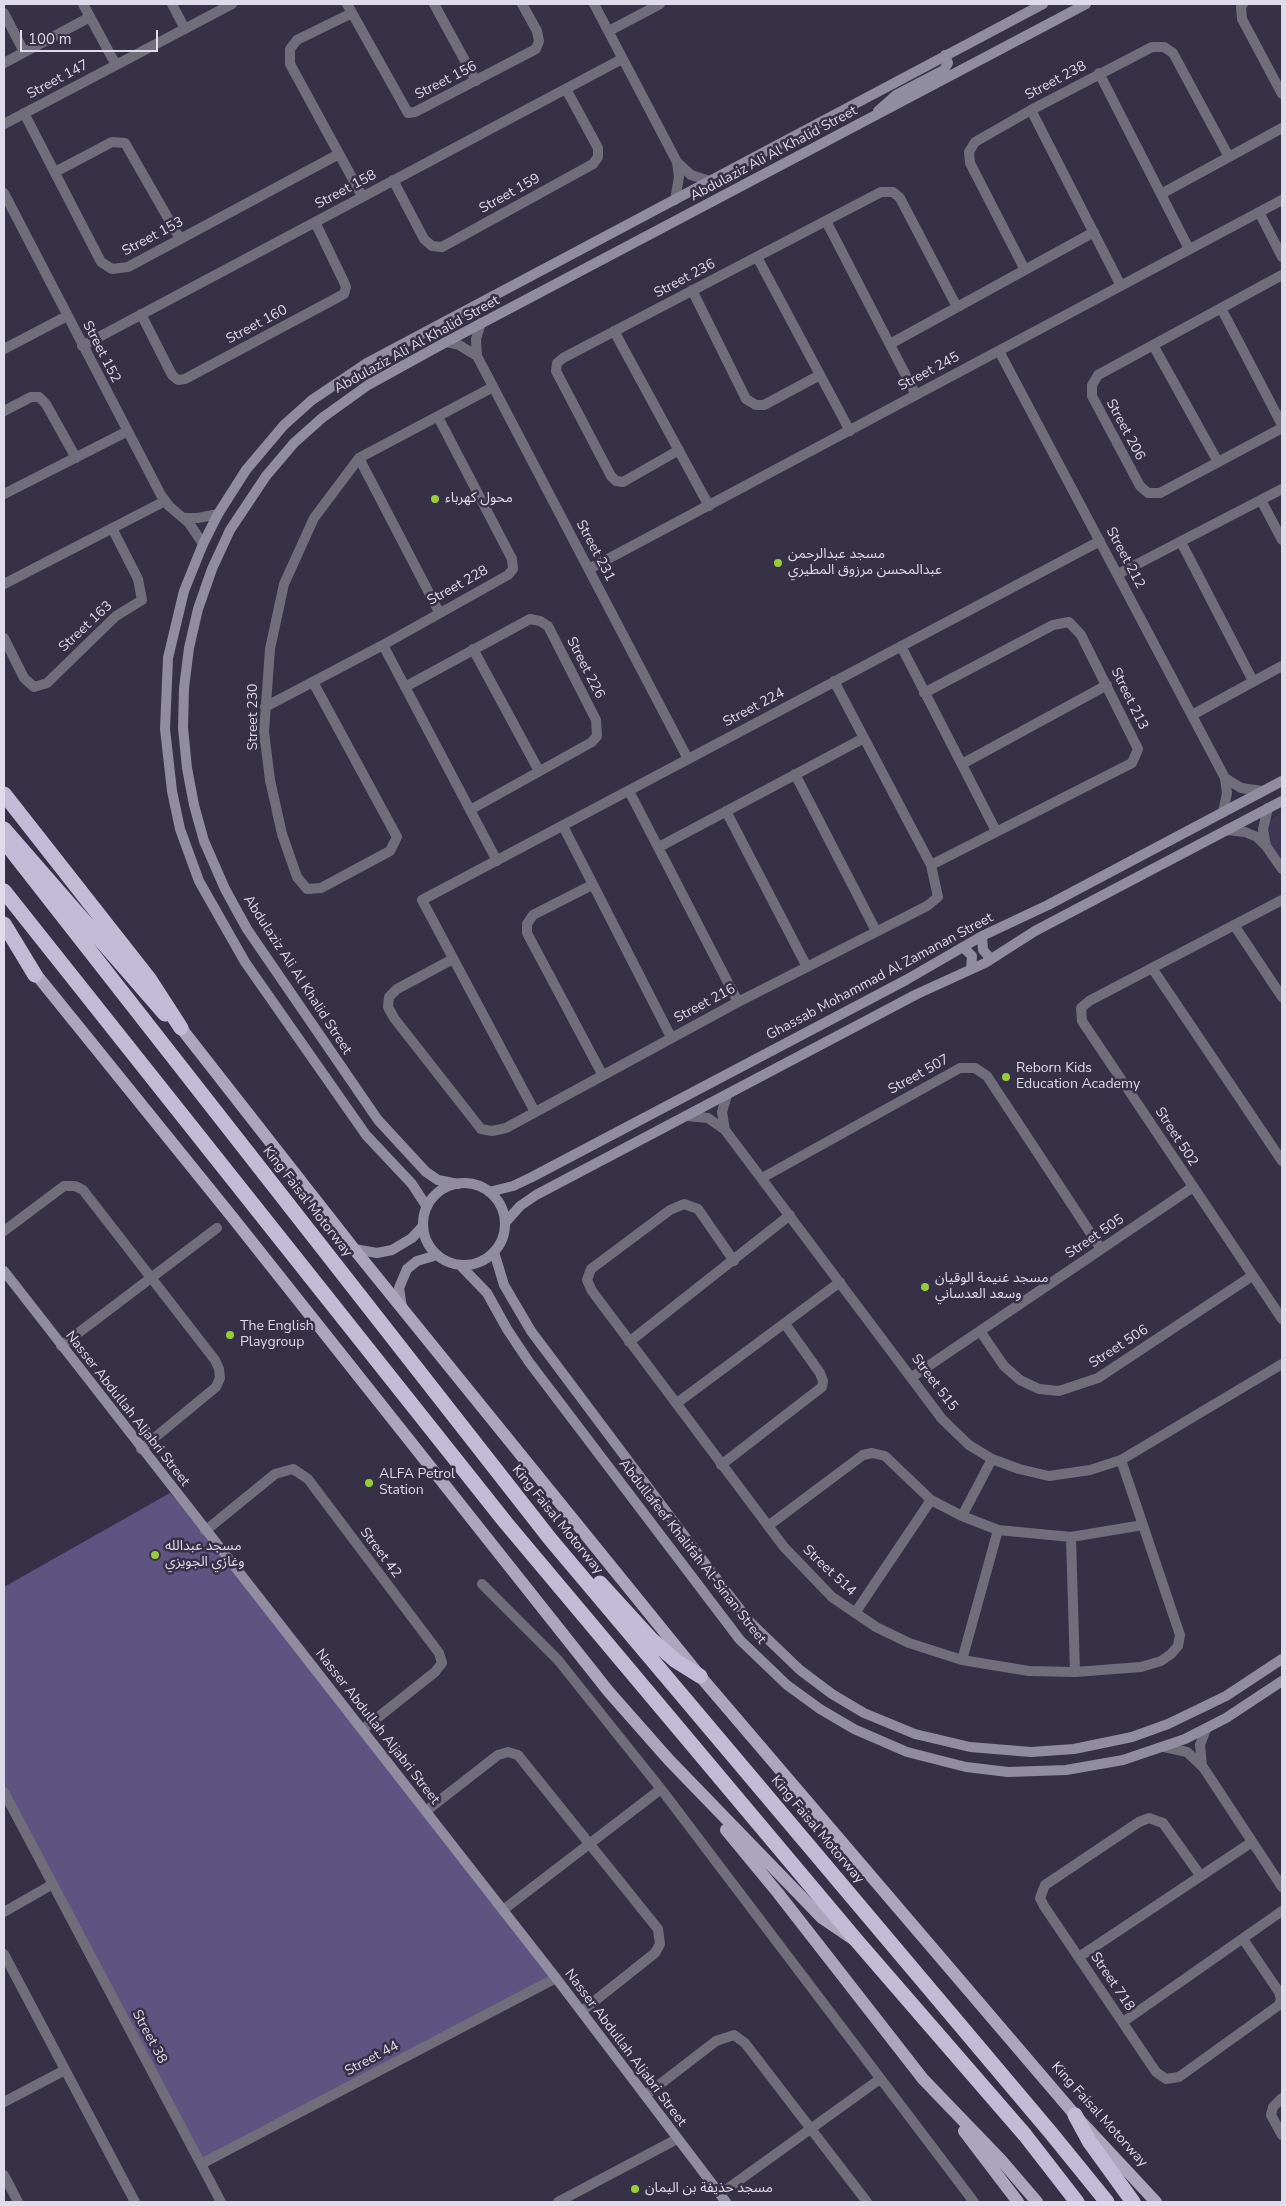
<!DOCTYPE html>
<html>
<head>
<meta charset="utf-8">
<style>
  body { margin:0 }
  #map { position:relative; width:1286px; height:2206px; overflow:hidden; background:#373148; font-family:"Nunito Sans",sans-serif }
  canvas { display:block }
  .frame { position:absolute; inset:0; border:5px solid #dedbea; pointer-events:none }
  .scale { position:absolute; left:20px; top:30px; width:138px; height:22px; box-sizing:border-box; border:2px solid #dedbea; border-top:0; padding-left:6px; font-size:15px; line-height:18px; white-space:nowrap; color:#dedbea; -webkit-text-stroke:4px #373148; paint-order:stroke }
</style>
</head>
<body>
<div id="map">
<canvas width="1286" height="2206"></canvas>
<div class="frame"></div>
<div class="scale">100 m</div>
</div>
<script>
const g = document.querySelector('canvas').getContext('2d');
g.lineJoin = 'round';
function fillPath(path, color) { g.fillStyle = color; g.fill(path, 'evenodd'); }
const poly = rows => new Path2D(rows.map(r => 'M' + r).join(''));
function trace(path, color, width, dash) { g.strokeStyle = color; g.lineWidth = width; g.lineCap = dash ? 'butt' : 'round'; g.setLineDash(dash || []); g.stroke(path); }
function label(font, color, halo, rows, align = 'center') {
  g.font = font + ' "Nunito Sans","Noto Sans Arabic",sans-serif'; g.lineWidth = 5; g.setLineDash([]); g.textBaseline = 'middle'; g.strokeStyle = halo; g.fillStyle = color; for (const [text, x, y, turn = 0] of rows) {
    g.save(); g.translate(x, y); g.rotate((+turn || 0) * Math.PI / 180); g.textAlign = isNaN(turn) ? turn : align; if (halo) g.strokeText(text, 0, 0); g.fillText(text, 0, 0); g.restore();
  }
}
fillPath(poly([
  [1282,812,1282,865,1269,845,1264,823]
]), '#3e3654');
fillPath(poly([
  [170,1493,205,1531,556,1978,201,2164,4,1792,4,1587]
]), '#5f5382');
trace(poly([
  [83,4,116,65],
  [172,4,185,29],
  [347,4,408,113,415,112,536,49,539,41,537,31,522,4],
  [434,4,476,81],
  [594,4,677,162,679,177,675,200],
  [1243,4,1241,7,1242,19,1282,94],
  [4,13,24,52],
  [352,13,297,40,290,49,290,64,362,196],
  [609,31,660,4],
  [4,63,90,17],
  [1099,73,1189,249],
  [1031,110,1121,286],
  [24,113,101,262,112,269,128,267,339,154],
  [4,124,232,4],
  [677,162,691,175,710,181],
  [55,172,112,142,125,143,180,239],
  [393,180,424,239,432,246,442,247,593,164,598,157,598,148,566,89],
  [4,193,161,495,169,506,189,523,203,544],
  [1161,194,1282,128],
  [1259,212,1282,257],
  [826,221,916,395],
  [757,257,850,431],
  [1025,270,970,163,969,152,975,142,1031,110,1152,47,1164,47,1173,53,1229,157],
  [1282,275,1098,375,1092,385,1092,396,1140,486,1148,493,1160,493,1282,428],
  [692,290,746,399,756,405,764,405,820,375],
  [1221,308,1282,425],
  [141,314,172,375,178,380,185,379,344,294,346,287,343,280,315,222],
  [614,331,709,506],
  [446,342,459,345,477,356,688,759],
  [890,344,1094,232],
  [1153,345,1218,462],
  [82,346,622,59],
  [4,349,67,316],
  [999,351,1225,778,1227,793,1223,812],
  [477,356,476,339,481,323],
  [4,411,31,397,39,397,46,404,76,458],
  [679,450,623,482,616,481,611,476,556,371,557,363,563,358,881,192,893,192,900,198,957,307],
  [359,458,439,612],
  [4,494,126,432],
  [1261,500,1282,540],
  [184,518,198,518,218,514],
  [1181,542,1253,681],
  [589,569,1282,200],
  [1118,574,1282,489],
  [4,584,165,501],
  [4,638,24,678,34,687,47,683,116,616,142,600,138,579,112,528],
  [383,645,497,861],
  [901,646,996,831],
  [473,649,539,771],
  [313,682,397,837,390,851,321,888,307,889,297,877,282,834,270,780,264,732,270,649,284,584,314,518,359,458,493,387],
  [405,687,530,619,540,621,548,626,596,720,597,736,592,742,470,810],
  [924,693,1053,625,1069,622,1081,635,1138,749,1132,763,931,865],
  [265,707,383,645,508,575,513,569,512,559,438,417],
  [1192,715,1282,666],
  [962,764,1107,685],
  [795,774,876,931],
  [1225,778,1241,788,1263,791],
  [629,791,738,1002],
  [726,811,807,967],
  [563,826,671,1037],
  [1227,830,1245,832,1257,837,1266,846,1282,869],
  [1266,846,1263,829,1268,808],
  [659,847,864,738],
  [592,885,533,915,527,924,527,933,602,1074],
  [1282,900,1089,1001,1081,1008,1082,1021,1282,1319],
  [1234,925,1282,997],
  [453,959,397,989,389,997,388,1007,394,1018,481,1129,492,1131,506,1128,738,1002,927,906,938,897,931,865,834,681],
  [1152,968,1282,1161],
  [535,1112,422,900,1100,541],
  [687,1116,708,1118,725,1130,942,1419,969,1445,992,1459,1019,1469,1049,1476,1090,1470,1121,1460,1282,1364],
  [725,1130,722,1112,727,1095],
  [762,1178,960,1068,975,1068,987,1076,1101,1249],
  [4,1231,64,1186,75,1186,83,1190,215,1360,219,1369,220,1378,216,1387,141,1449],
  [734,1261,698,1209,684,1204,670,1210,591,1269,587,1280,592,1291,784,1547,832,1597,876,1627,909,1643,962,1660,1029,1671,1075,1672,1141,1667,1161,1661,1171,1654,1178,1646,1180,1635,1121,1460],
  [980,1331,1004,1366,1020,1380,1039,1389,1059,1391,1098,1378,1252,1276],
  [629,1342,790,1215],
  [61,1346,217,1228],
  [912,1377,1193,1187],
  [677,1403,840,1282],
  [721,1465,822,1387,823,1381,820,1373,785,1324],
  [962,1516,992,1459],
  [768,1526,863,1455,872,1453,885,1456,931,1500,962,1516,998,1530,1071,1537,1143,1525],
  [205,1531,275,1474,293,1469,308,1479,439,1653,442,1663,435,1672,362,1730],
  [1071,1537,1075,1672],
  [482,1584,558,1660,661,1789,974,2202],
  [855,1613,931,1500],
  [962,1660,998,1530],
  [1164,1747,1187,1752,1203,1767,1282,1887],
  [1202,1766,1200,1745,1206,1729],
  [4,1792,221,2202],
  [426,1811,498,1755,508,1752,518,1755,658,1929,660,1944,655,1953,582,2011],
  [1200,1875,1163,1823,1149,1818,1139,1822,1045,1885,1040,1898,1044,1906,1156,2072,1166,2079,1179,2077,1279,2005,1281,1999,1279,1992,1243,1939],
  [503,1910,661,1789],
  [4,1912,53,1884],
  [4,1954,135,2202],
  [1079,1957,1252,1842],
  [1123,2022,1282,1911],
  [646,2095,716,2041,734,2035,745,2043,867,2202],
  [1282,2098,1273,2107,1271,2115,1282,2135],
  [4,2102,65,2070],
  [201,2164,556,1978],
  [4,2175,18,2202],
  [720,2194,880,2079],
  [558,2202,677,2139]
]), '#706e7a', 10);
trace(poly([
  [878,111,896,95,944,70,948,63,945,55],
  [982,936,983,950,991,959],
  [963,947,972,956,971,969],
  '423 1224a41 41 0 1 1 82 0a41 41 0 1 1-82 0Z',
  [458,1184,438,1180,426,1172,378,1120,247,929,225,889,204,841,194,805,187,768,183,728,184,688,189,648,198,609,212,569,230,530,266,476,294,443,322,418,368,385,446,342,1086,4],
  [489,1192,513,1186,532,1177,906,980,982,936,1048,905,1282,781],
  [427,1207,412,1184,366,1135,245,962,199,881,180,829,172,791,165,729,168,658,184,591,203,544,218,514,246,470,284,425,312,400,367,363,1043,4],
  [505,1223,520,1206,536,1195,917,994,985,963,1035,931,1282,801],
  [354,1249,377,1253,392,1250,412,1238,423,1226],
  [494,1252,504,1285,531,1331,725,1590,751,1623,800,1670,832,1694,864,1713,915,1734,970,1747,1031,1752,1074,1749,1132,1737,1168,1724,1226,1696,1282,1659],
  [460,1265,487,1293,507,1329,529,1362,740,1640,787,1685,820,1709,854,1729,907,1752,966,1767,1008,1772,1066,1770,1123,1760,1185,1739,1226,1718,1282,1681],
  [4,1271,556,1978,726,2202],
  [402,1307,399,1288,407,1269,417,1261,437,1255]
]), '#918da0', 10);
trace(poly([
  [31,968,233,1218,609,1692,669,1760,822,1918,853,1939],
  [181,1028,354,1249,700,1676,1075,2115,1156,2202],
  [726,1830,778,1893,923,2079,1001,2160,1037,2202],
  [964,2131,1018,2202]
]), '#aba5be', 12);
trace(poly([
  [4,794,150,980,181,1028],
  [4,829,165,1014],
  [4,841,551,1540,1051,2133,1107,2202],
  [4,891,506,1523,857,1941,1025,2135,1077,2202],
  [4,924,35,975],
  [600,1583,652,1640,676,1661,700,1676],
  [1075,2115,1089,2141,1133,2202]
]), '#c1bbd8', 15);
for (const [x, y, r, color] of [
  [435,499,5,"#97cc38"],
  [778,563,5,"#97cc38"],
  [1006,1077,5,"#97cc38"],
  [925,1287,5,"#97cc38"],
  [230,1335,5,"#97cc38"],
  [369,1483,5,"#97cc38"],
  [155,1555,5,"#97cc38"],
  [635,2189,5,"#97cc38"]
]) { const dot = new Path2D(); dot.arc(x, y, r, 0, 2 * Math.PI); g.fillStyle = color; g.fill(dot); trace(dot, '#373148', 2); }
label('14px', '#dedbea', '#373148', [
  ["Street 147",58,80,-28],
  ["Street 156",446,81,-27],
  ["Street 238",1056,81,-28],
  ["Abdulaziz Ali Al Khalid Street",774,154,-28],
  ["Street 158",346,190,-28],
  ["Street 159",510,194,-29],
  ["Street 153",153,237,-28],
  ["Street 236",685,279,-28],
  ["Street 160",257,325,-28],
  ["Abdulaziz Ali Al Khalid Street",417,345,-29],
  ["Street 152",101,352,63],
  ["Street 245",929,372,-28],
  ["Street 206",1125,430,62],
  ["Street 231",595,551,62],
  ["Street 212",1125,558,62],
  ["Street 228",458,586,-29],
  ["Street 163",86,627,-43],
  ["Street 226",585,668,63],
  ["Street 213",1129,699,64],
  ["Street 224",754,708,-28],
  ["Street 230",254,717,-90],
  ["Abdulaziz Ali Al Khalid Street",297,975,57],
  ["Ghassab Mohammad Al Zamanan Street",880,977,-28],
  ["Street 216",705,1004,-28],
  ["Street 507",919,1075,-29],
  ["Street 502",1176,1137,57],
  ["King Faisal Motorway",307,1202,52],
  ["Street 505",1095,1237,-34],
  ["Street 506",1119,1347,-33],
  ["Street 515",934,1383,53],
  ["Nasser Abdullah Aljabri Street",127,1409,52],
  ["King Faisal Motorway",557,1520,51],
  ["Abdullafeef Khalifah Al-Sinan Street",692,1552,52],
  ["Street 42",380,1553,53],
  ["Street 514",829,1571,43],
  ["Nasser Abdullah Aljabri Street",377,1727,52],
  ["King Faisal Motorway",817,1830,50],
  ["Street 718",1112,1982,56],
  ["Street 38",149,2037,62],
  ["Nasser Abdullah Aljabri Street",625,2048,53],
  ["Street 44",372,2059,-28],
  ["King Faisal Motorway",1099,2115,48]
]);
label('14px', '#dedbea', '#373148', [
  ["محول كهرباء",445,499],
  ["مسجد عبدالرحمن",788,555],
  ["عبدالمحسن مرزوق المطيري",788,571],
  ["Reborn Kids",1016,1069],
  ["Education Academy",1016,1085],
  ["مسجد غنيمة الوقيان",935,1279],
  ["وسعد العدساني",935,1295],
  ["The English",240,1327],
  ["Playgroup",240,1343],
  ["ALFA Petrol",379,1475],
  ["Station",379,1491],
  ["مسجد عبدالله",165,1547],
  ["وغازي الجويزي",165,1563],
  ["مسجد حذيفة بن اليمان",645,2189]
], 'left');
</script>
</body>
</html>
